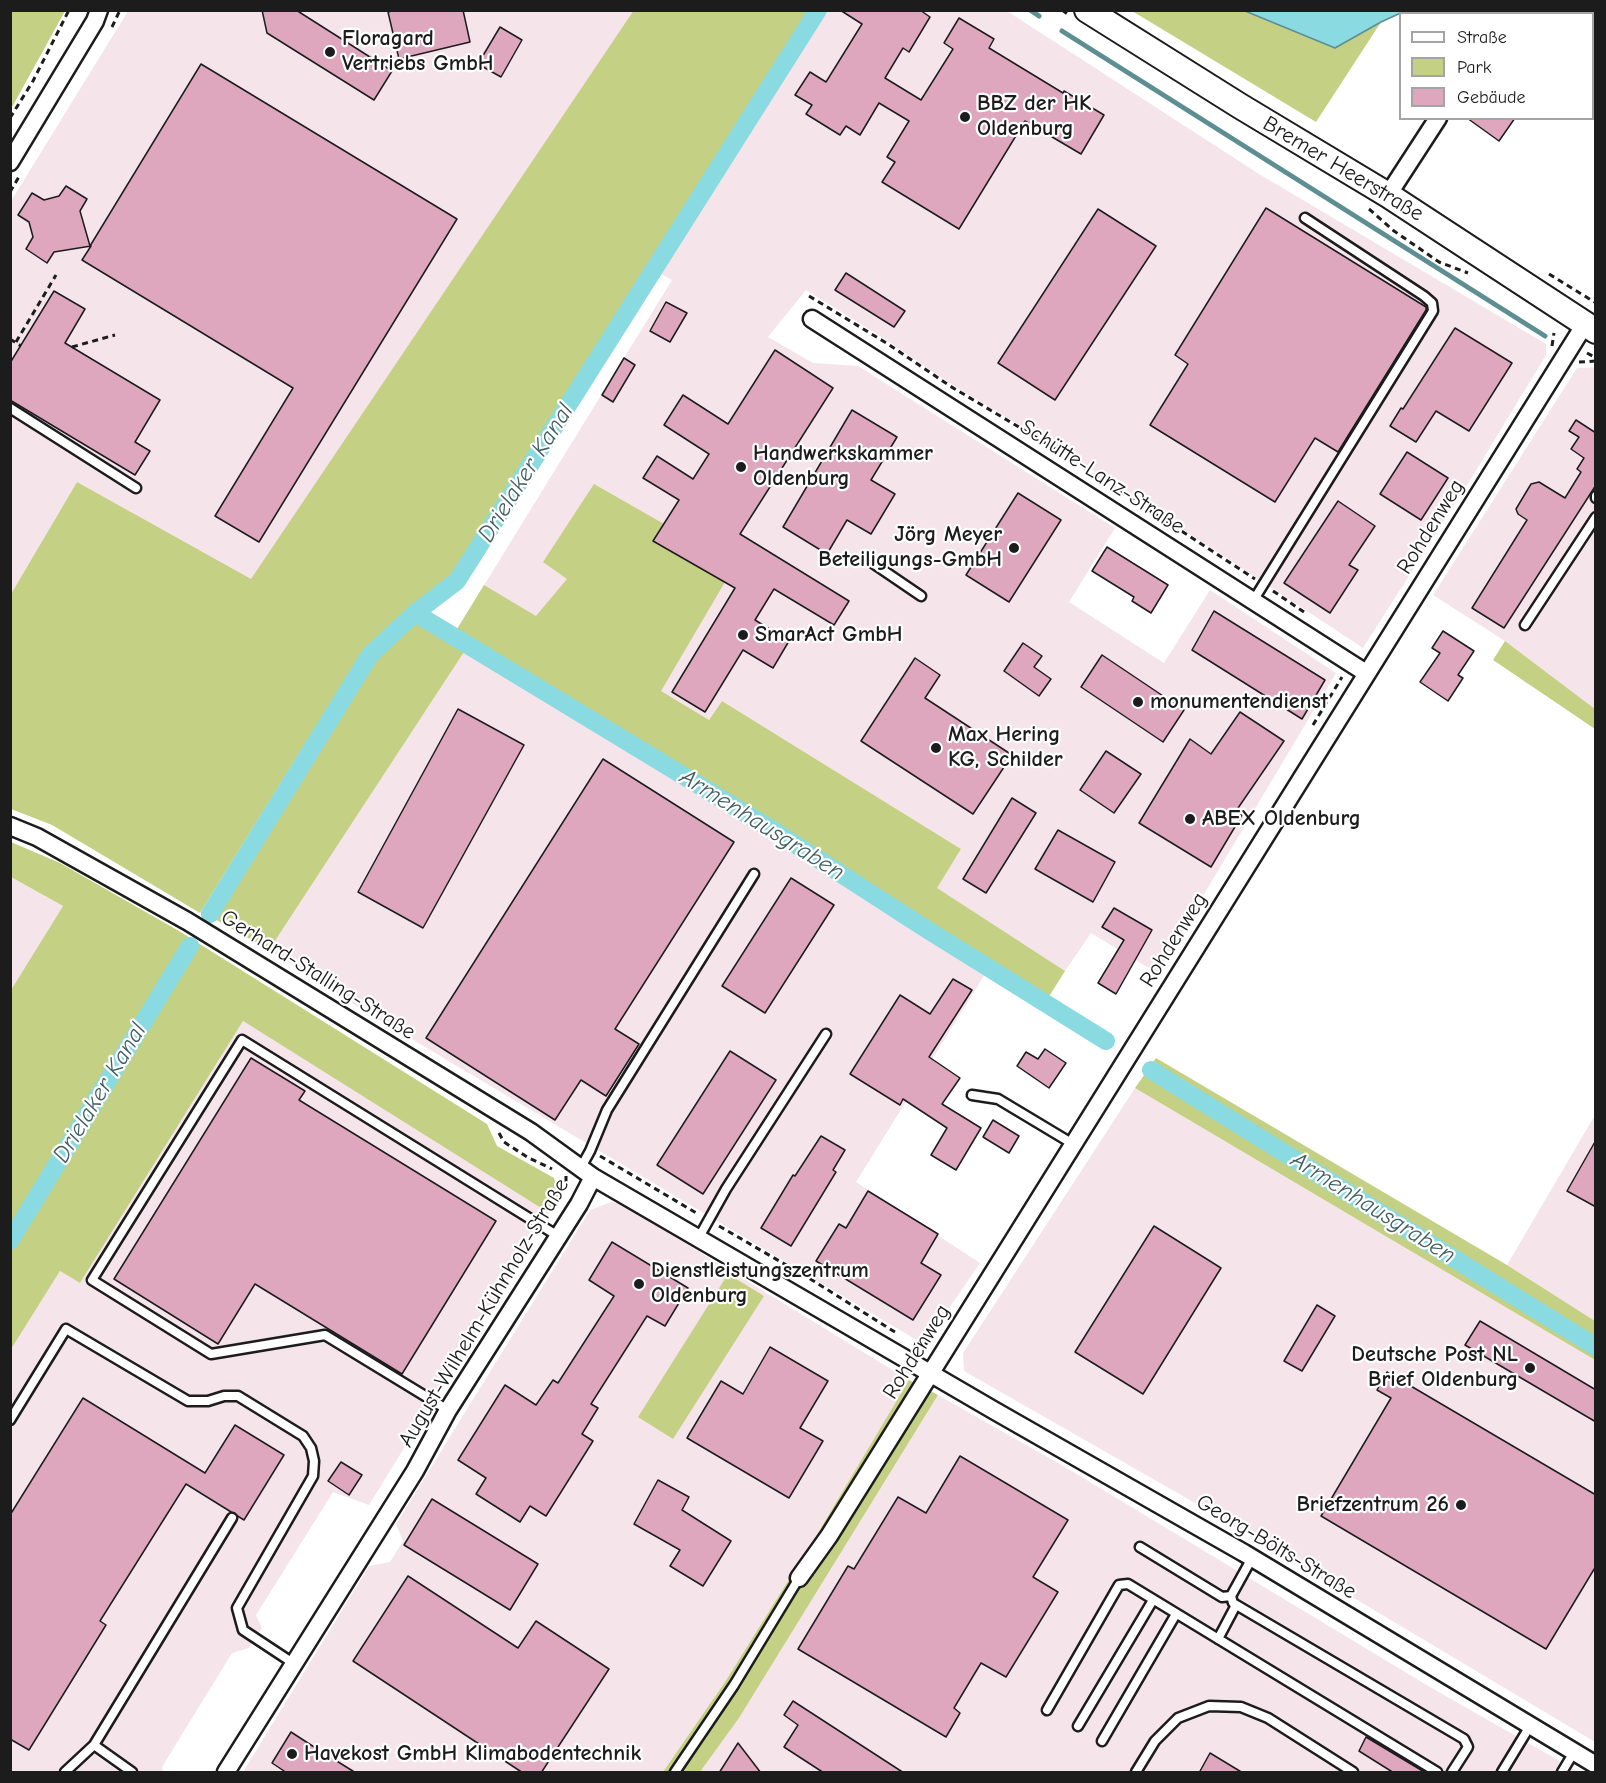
<!DOCTYPE html>
<html>
<head>
<meta charset="utf-8">
<style>
  body { margin:0 }
  #map { position:relative; width:1606px; height:1783px; overflow:hidden; background:#fff; font-family:"Comic Neue",sans-serif }
  canvas { display:block }
  .frame { position:absolute; inset:0; border:12px solid #1c1c1c; pointer-events:none }
  .legend { position:absolute; left:1399px; top:12px; width:195px; height:108px; box-sizing:border-box; background:#fff; border:2px solid #a4a4a4; margin:0; padding:8px 10px; list-style:none; font-size:18px; color:#1c1c1c }
  .legend li { display:flex; align-items:center; gap:12px; height:30px }
  .legend b { width:30px; border:2px solid #a4a4a4 }
</style>
</head>
<body>
<div id="map">
<canvas width="1606" height="1783"></canvas>
<div class="frame"></div>
<ul class="legend">
<li><b style="height:8px;background:#fff"></b>Straße</li>
<li><b style="height:16px;background:#c4d084"></b>Park</li>
<li><b style="height:16px;background:#dea7bd"></b>Gebäude</li>
</ul>
</div>
<script>
const g = document.querySelector('canvas').getContext('2d');
g.lineJoin = 'round';
function fillPath(path, color) { g.fillStyle = color; g.fill(path, 'evenodd'); }
const poly = rows => new Path2D(rows.map(r => 'M' + r).join(''));
function trace(path, color, width, dash) { g.strokeStyle = color; g.lineWidth = width; g.lineCap = dash ? 'butt' : 'round'; g.setLineDash(dash || []); g.stroke(path); }
function label(font, color, halo, rows, align = 'center') {
  g.font = font + ' "Comic Neue",sans-serif'; g.lineWidth = 4.5; g.setLineDash([]); g.textBaseline = 'middle'; g.strokeStyle = halo; g.fillStyle = color; for (const [text, x, y, turn = 0] of rows) {
    g.save(); g.translate(x, y); g.rotate((+turn || 0) * Math.PI / 180); g.textAlign = isNaN(turn) ? turn : align; if (halo) g.strokeText(text, 0, 0); g.fillText(text, 0, 0); g.restore();
  }
}
fillPath(poly([
  [128,11,634,11,251,580,77,482,11,594,11,201],
  [827,11,1007,11,1259,174,1546,344,1546,355,1477,469,1363,648,1079,461,951,384,880,336,806,290,768,337,813,363,858,366,1115,528,1069,602,1164,663,1210,590,1336,673,1157,973,1091,933,1065,971,936,888,961,849,722,701,709,720,454,634,672,280,658,272],
  [1595,367,1595,709,1505,641,1433,595,1577,368],
  [466,649,776,838,987,971,856,1182,980,1263,932,1333,920,1342,368,1013,269,950],
  [11,877,63,906,11,990],
  [243,1021,549,1213,369,1505,333,1492,256,1615,262,1628,249,1648,232,1653,162,1767,163,1772,11,1772,10,1349,60,1271,80,1283],
  [1135,1088,1595,1360,1595,1742,1188,1499,964,1371,963,1353],
  [1595,1115,1595,1321,1507,1265],
  [611,1202,621,1204,909,1380,816,1536,725,1682,663,1772,243,1772,369,1566,390,1562,403,1541,396,1524,590,1210],
  [938,1395,1065,1467,1430,1687,1579,1772,700,1772,739,1718]
]), '#f5e5eb');
fillPath(poly([
  [11,10,65,11,11,109,10,11],
  [634,10,809,11,453,576,360,655,200,913,52,825,11,809,11,594,77,482,251,579],
  [1132,11,1245,11,1335,48,1381,22,1316,122],
  [594,484,664,524,653,541,725,582,661,691,709,720,722,701,961,849,937,888,1065,971,1048,998,778,827,454,634,484,585,536,616,567,579,543,562],
  [417,620,466,649,269,950,213,918,375,657],
  [1505,641,1595,709,1595,729,1493,660],
  [11,842,60,863,179,931,487,1124,497,1146,554,1178,559,1195,549,1213,243,1021,80,1283,60,1271,11,1349,11,990,63,906,11,877],
  [1156,1058,1507,1265,1595,1321,1595,1360,1135,1088],
  [728,1274,764,1296,673,1439,638,1417],
  [909,1380,938,1395,739,1718,700,1772,663,1772,725,1682,816,1536]
]), '#c4d084');
const water = poly([
  [1245,11,1405,11,1381,22,1335,48,1245,11]
]);
fillPath(water, '#89dae1');
trace(water, '#5d8e92', 1.5);
trace(poly([
  [1030,10,1039,16],
  [1062,31,1545,336]
]), '#5d8e92', 5);
trace(poly([
  [415,613,776,832,923,927,1106,1041],
  [210,914,370,655,415,613,457,581,818,10],
  [1151,1070,1596,1347],
  [10,1241,190,946]
]), '#89dae1', 18);
const building = poly([
  [262,10,296,10,392,71,374,100,267,33,262,10],
  [395,10,463,10,470,42,399,59,388,12,395,10],
  [840,10,920,10,930,17,909,52,903,48,885,78,921,100,953,49,944,43,959,18,994,39,989,48,1063,93,1064,91,1104,115,1081,154,1025,121,959,229,882,182,895,162,887,157,909,121,879,103,860,135,846,126,840,135,806,114,812,105,795,95,810,72,826,82,862,24,840,10],
  [500,27,522,40,501,77,478,64,500,27],
  [201,64,457,219,259,542,215,516,293,388,82,260,91,246,54,252,47,263,26,249,33,237,29,222,18,215,32,193,44,200,59,196,66,186,87,199,80,211,90,246,201,64],
  [1467,118,1515,118,1499,141,1467,118],
  [1266,208,1426,307,1426,310,1338,452,1315,438,1275,502,1150,425,1188,364,1175,355,1266,208],
  [1098,209,1156,246,1055,400,998,363,1098,209],
  [846,273,905,311,894,327,835,290,846,273],
  [54,291,85,309,65,343,160,400,135,442,150,451,135,475,10,400,10,363,54,291],
  [666,302,687,313,670,342,650,331,666,302],
  [1455,328,1512,363,1469,431,1436,411,1416,442,1390,426,1401,408,1403,409,1455,328],
  [775,350,833,388,740,534,849,601,834,625,774,589,755,620,789,641,773,668,743,650,705,712,672,692,735,588,653,541,679,500,643,478,657,456,693,479,709,454,664,425,683,395,728,424,775,350],
  [624,358,635,365,613,402,602,395,624,358],
  [852,410,897,437,871,480,895,494,871,534,847,520,827,554,783,527,852,410],
  [1576,420,1596,433,1596,485,1504,628,1472,608,1527,520,1518,514,1516,509,1531,484,1539,482,1565,498,1581,472,1577,469,1584,458,1571,449,1579,437,1569,431,1576,420],
  [1407,452,1448,478,1421,520,1380,494,1407,452],
  [1018,493,1061,520,1009,602,966,575,1018,493],
  [1338,501,1375,526,1349,565,1358,570,1330,613,1284,583,1338,501],
  [1107,547,1168,585,1151,613,1132,601,1134,597,1092,571,1107,547],
  [1214,611,1325,680,1302,719,1192,650,1214,611],
  [1443,631,1474,651,1458,675,1463,678,1448,701,1420,682,1440,653,1432,648,1443,631],
  [1023,643,1042,656,1034,667,1051,679,1039,696,1004,671,1023,643],
  [1102,655,1184,710,1163,742,1081,687,1102,655],
  [915,658,940,675,925,698,1012,755,973,814,861,741,915,658],
  [458,709,524,745,423,928,358,892,458,709],
  [1240,712,1284,741,1236,811,1242,815,1211,867,1139,823,1190,739,1211,754,1240,712],
  [1106,751,1141,774,1114,813,1080,790,1106,751],
  [603,759,734,842,615,1029,639,1044,606,1096,581,1080,555,1120,426,1038,603,759],
  [1012,798,1036,813,986,893,963,879,1012,798],
  [1058,830,1115,862,1093,902,1035,869,1058,830],
  [791,878,834,905,765,1013,722,986,791,878],
  [1114,908,1152,930,1116,994,1098,983,1124,940,1102,927,1114,908],
  [953,979,972,990,929,1057,960,1078,942,1104,981,1128,956,1170,931,1155,947,1128,903,1099,900,1105,850,1074,900,995,930,1014,953,979],
  [1045,1049,1066,1063,1049,1088,1017,1066,1026,1052,1038,1059,1045,1049],
  [730,1051,776,1080,703,1194,657,1165,730,1051],
  [251,1058,305,1091,299,1100,496,1221,402,1374,255,1284,218,1344,114,1279,251,1058],
  [993,1120,1019,1136,1009,1153,983,1137,993,1120],
  [821,1136,845,1150,833,1170,836,1172,791,1246,761,1228,793,1175,795,1176,821,1136],
  [1596,1140,1596,1207,1567,1191,1596,1140],
  [868,1191,938,1234,921,1263,941,1275,913,1320,816,1261,839,1224,846,1228,868,1191],
  [1154,1226,1221,1268,1143,1394,1075,1352,1154,1226],
  [612,1242,688,1288,665,1326,647,1316,591,1404,598,1408,582,1434,593,1441,546,1516,530,1506,520,1522,476,1494,486,1478,458,1460,505,1385,536,1405,553,1380,558,1383,614,1296,589,1280,612,1242],
  [1317,1305,1335,1316,1302,1371,1284,1361,1317,1305],
  [1480,1321,1596,1390,1596,1422,1465,1345,1480,1321],
  [770,1347,828,1381,800,1428,823,1441,789,1498,687,1438,721,1381,743,1394,770,1347],
  [1387,1372,1596,1495,1596,1566,1546,1649,1321,1516,1391,1398,1377,1390,1387,1372],
  [83,1398,205,1473,235,1425,284,1455,244,1520,186,1484,100,1621,106,1625,29,1750,10,1739,10,1515,83,1398],
  [960,1456,1068,1520,1033,1577,1058,1592,1006,1677,981,1663,954,1708,960,1713,946,1737,798,1649,848,1566,854,1569,898,1497,926,1513,960,1456],
  [341,1462,362,1475,349,1495,328,1481,341,1462],
  [658,1480,689,1497,682,1510,731,1541,703,1586,670,1566,680,1550,634,1524,658,1480],
  [432,1499,538,1564,510,1610,404,1545,432,1499],
  [408,1576,518,1648,536,1621,609,1669,541,1773,523,1773,353,1661,408,1576],
  [793,1701,904,1773,824,1773,784,1747,798,1725,784,1715,793,1701],
  [291,1732,311,1745,356,1773,287,1773,272,1763,291,1732],
  [1366,1737,1426,1773,1394,1773,1359,1751,1366,1737],
  [738,1743,761,1773,719,1773,738,1743],
  [1210,1753,1243,1773,1199,1773,1210,1753]
]);
fillPath(building, '#dea7bd');
trace(building, '#1c1c1c', 1.5);
const service = poly([
  [10,408,136,488],
  [1596,496,1596,498],
  [874,564,921,596],
  [1253,601,1433,311,1432,303,1424,296,1305,218],
  [1525,625,1596,517],
  [972,1095,998,1099,1073,1144],
  [580,1169,590,1151,607,1110,754,874],
  [698,1239,726,1189,826,1034],
  [448,1410,325,1335,211,1354,92,1280,242,1040,558,1236],
  [10,1420,66,1329,188,1401,208,1401,224,1396,238,1396,303,1436,311,1448,314,1461,313,1476,237,1608,243,1630,293,1663],
  [1140,1547,1222,1597,1231,1596],
  [1252,1558,1231,1596,1233,1603,1464,1739,1468,1747,1452,1772],
  [1218,1639,1236,1605],
  [1047,1710,1119,1585,1128,1584,1437,1772],
  [1078,1726,1153,1600],
  [1102,1741,1176,1614],
  [94,1745,132,1772],
  [65,1772,94,1745,232,1518],
  [675,1772,734,1685,799,1578],
  [1136,1772,1155,1741,1178,1718,1209,1706,1241,1707,1268,1718,1353,1772],
  [1502,1772,1530,1726],
  [1562,1772,1574,1752]
]);
const minor = poly([
  [1507,14,1509,10],
  [10,162,95,21,99,10],
  [1388,195,1438,118],
  [812,319,1366,673],
  [10,826,37,837,187,921,531,1132,593,1177,995,1411,1244,1553,1596,1765],
  [799,1578,829,1536,1585,324],
  [226,1772,415,1471,448,1410,579,1204,593,1177]
]);
const secondary = poly([
  [1087,10,1240,106,1388,195,1596,331]
]);
trace(service, '#1c1c1c', 13);
trace(minor, '#1c1c1c', 21);
trace(secondary, '#1c1c1c', 28);
trace(poly([
  [1062,10,1069,15],
  [112,27,120,10],
  [10,118,33,81,69,10],
  [10,192,20,175],
  [1369,209,1394,231,1439,262,1468,273],
  [1549,274,1596,303],
  [809,296,888,344,950,386,1054,448,1255,579],
  [10,339,21,346],
  [16,342,56,275],
  [1552,346,1554,333],
  [72,347,115,335],
  [1587,353,1596,358],
  [1579,362,1596,361],
  [1273,591,1304,612],
  [1313,725,1342,677],
  [499,1133,504,1142,527,1157,552,1169],
  [600,1156,698,1214],
  [566,1176,566,1190],
  [719,1226,812,1280,898,1334],
  [914,1344,922,1346,932,1340]
]), '#1c1c1c', 3, [6, 4.5]);
trace(service, '#fff', 8);
trace(minor, '#fff', 16);
trace(secondary, '#fff', 24);
for (const [x, y, r, color] of [
  [330,52,6,"#1c1c1c"],
  [965,117,6,"#1c1c1c"],
  [741,467,6,"#1c1c1c"],
  [1014,548,6,"#1c1c1c"],
  [743,635,6,"#1c1c1c"],
  [1138,702,6,"#1c1c1c"],
  [936,748,6,"#1c1c1c"],
  [1190,819,6,"#1c1c1c"],
  [639,1284,6,"#1c1c1c"],
  [1530,1368,6,"#1c1c1c"],
  [1461,1505,6,"#1c1c1c"],
  [292,1754,6,"#1c1c1c"]
]) { const dot = new Path2D(); dot.arc(x, y, r, 0, 2 * Math.PI); g.fillStyle = color; g.fill(dot); trace(dot, '#fff', 2); }
label('bold 22px', '#1c1c1c', '#fff', [
  ["Floragard",342,39],
  ["Vertriebs GmbH",342,64],
  ["BBZ der HK",977,104],
  ["Oldenburg",977,129],
  ["Handwerkskammer",753,454],
  ["Oldenburg",753,479],
  ["Jörg Meyer",1002,535,"right"],
  ["Beteiligungs-GmbH",1002,560,"right"],
  ["SmarAct GmbH",755,635],
  ["monumentendienst",1150,702],
  ["Max Hering",948,735],
  ["KG, Schilder",948,760],
  ["ABEX Oldenburg",1202,819],
  ["Dienstleistungszentrum",651,1271],
  ["Oldenburg",651,1296],
  ["Deutsche Post NL",1518,1355,"right"],
  ["Brief Oldenburg",1518,1380,"right"],
  ["Briefzentrum 26",1449,1505,"right"],
  ["Havekost GmbH Klimabodentechnik",304,1754]
], 'left');
label('22px', '#1c1c1c', '#fff', [
  ["Bremer Heerstraße",1343,169,31],
  ["Schütte-Lanz-Straße",1102,477,33],
  ["Rohdenweg",1431,527,-58],
  ["Rohdenweg",1174,940,-58],
  ["Gerhard-Stalling-Straße",318,975,32],
  ["August-Wilhelm-Kühnholz-Straße",484,1313,-59],
  ["Rohdenweg",917,1352,-58],
  ["Georg-Bölts-Straße",1276,1547,31]
]);
label('italic 24px', '#425e61', '#fff', [
  ["Drielaker Kanal",526,473,-58],
  ["Armenhausgraben",762,825,32],
  ["Drielaker Kanal",100,1093,-59],
  ["Armenhausgraben",1373,1208,32]
]);
</script>
</body>
</html>
